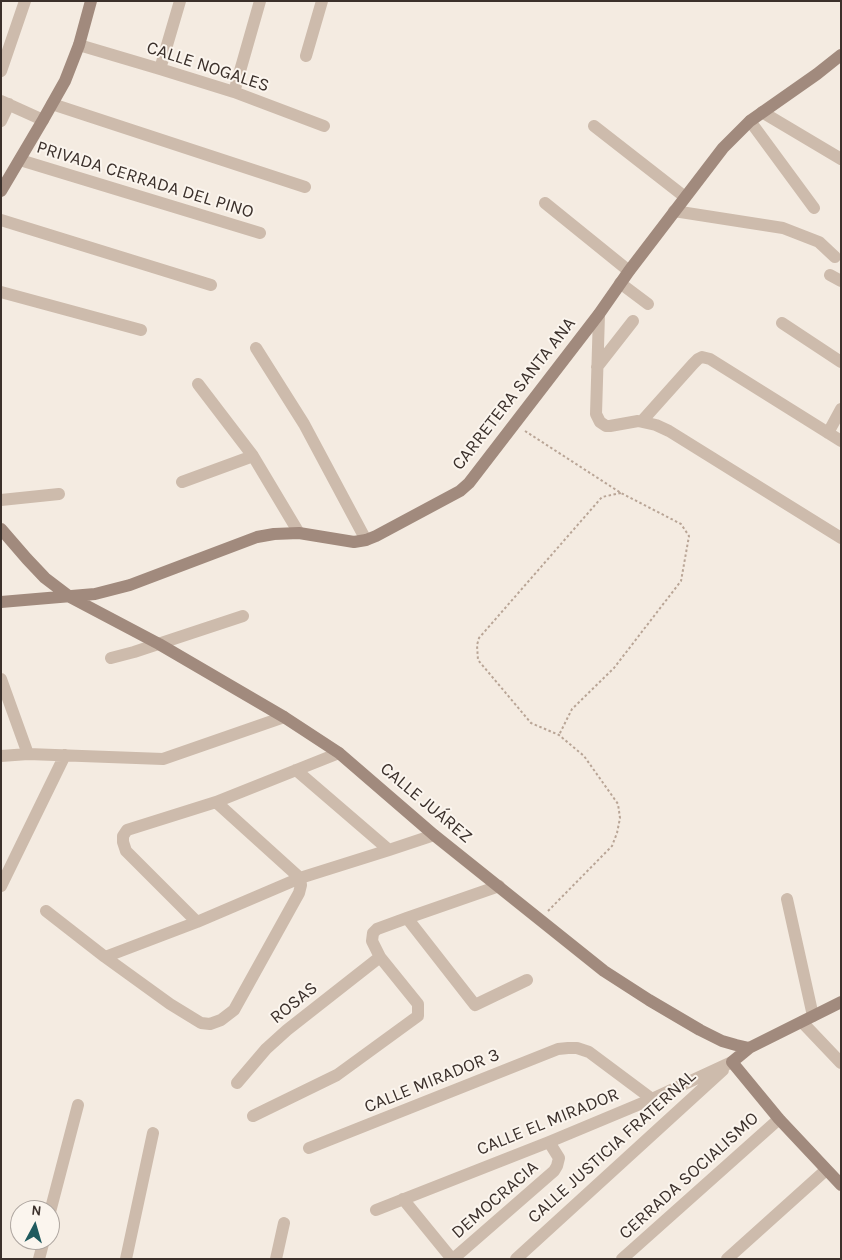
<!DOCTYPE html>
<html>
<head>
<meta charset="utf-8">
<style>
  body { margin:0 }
  #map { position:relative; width:842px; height:1260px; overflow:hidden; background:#f4ebe1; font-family:Karla,sans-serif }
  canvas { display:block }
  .frame { position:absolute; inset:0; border:2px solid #3b302b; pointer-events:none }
  .north { position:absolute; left:10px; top:1200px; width:50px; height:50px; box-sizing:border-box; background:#fbf5ee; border:1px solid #aea6a0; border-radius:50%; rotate:6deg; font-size:14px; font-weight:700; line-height:20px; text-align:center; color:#3b302b }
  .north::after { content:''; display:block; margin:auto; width:18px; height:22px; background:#1f5a5e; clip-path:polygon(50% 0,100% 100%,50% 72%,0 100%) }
</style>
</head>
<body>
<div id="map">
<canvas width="842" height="1260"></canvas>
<div class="frame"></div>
<div class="north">N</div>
</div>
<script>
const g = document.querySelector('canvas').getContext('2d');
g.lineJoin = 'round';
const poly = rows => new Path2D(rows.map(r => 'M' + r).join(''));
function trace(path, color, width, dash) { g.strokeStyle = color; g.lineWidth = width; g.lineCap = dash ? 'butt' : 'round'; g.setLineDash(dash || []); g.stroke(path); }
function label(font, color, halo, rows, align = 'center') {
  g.font = font + ' Karla,sans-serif'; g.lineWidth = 4; g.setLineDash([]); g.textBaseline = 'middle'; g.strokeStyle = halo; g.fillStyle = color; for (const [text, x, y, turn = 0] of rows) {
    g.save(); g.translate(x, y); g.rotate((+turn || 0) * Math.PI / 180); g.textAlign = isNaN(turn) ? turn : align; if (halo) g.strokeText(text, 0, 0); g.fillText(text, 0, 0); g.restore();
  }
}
trace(poly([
  [525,431,621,493,681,524,689,536,681,581,614,668,572,709,559,735],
  [548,911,612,846,617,833,620,818,618,804,584,756,559,735,531,723,478,660,477,645,479,638,602,497,621,493]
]), '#b9a596', 2, [2.5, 2.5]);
trace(poly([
  [79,45,160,69,234,92,324,126],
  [306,56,322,1],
  [160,69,180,1],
  [1,71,25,1],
  [234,92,260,1],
  [1,101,43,120],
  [52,104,305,187],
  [762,112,841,159],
  [1,121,9,104],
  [750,121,814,208],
  [594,126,685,197],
  [20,160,260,233],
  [545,203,629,271],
  [674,211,783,228,819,242,835,257],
  [1,220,211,285],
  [830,275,841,281],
  [620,283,648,304],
  [1,292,141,330],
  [599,314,596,414,600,422,606,426,610,426,638,421,656,425,669,431,841,538],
  [782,323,841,362],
  [256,348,304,424,366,540],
  [597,367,633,321],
  [198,384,253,456,299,533],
  [642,421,693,364,698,359,702,357,710,359,841,441],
  [828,433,841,409],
  [182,482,253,456],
  [1,500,59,494],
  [111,658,134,652,243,616],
  [1,679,28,754],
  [1,756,28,754,163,759,284,717],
  [296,770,389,850],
  [1,886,65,755],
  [787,899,813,1016],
  [46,911,105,957,170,1004,201,1023,210,1024,221,1020,234,1010,299,893,301,885,300,878,216,802],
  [407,918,475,1005,527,980],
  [197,922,126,851,123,842,123,836,127,830,216,802,339,753],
  [105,957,197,922,300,878,389,850,434,835],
  [802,1022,841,1063],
  [237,1083,266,1049,287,1030,380,957],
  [253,1116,337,1075,418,1016,418,1004,380,957,372,941,373,933,377,929,407,918,499,886],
  [309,1148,558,1049,568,1048,577,1048,589,1052,652,1099],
  [403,1199,452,1259],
  [376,1210,549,1142,652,1099,732,1062],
  [50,1212,78,1105],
  [39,1259,44,1240],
  [126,1259,153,1133],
  [276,1259,284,1223],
  [453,1259,554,1171,557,1166,559,1158,549,1142],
  [516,1259,723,1070],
  [622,1259,779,1119],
  [727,1259,826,1170]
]), '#cdbbac', 12);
trace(poly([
  [1,191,43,120,65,81,79,45,91,1],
  [1,529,27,559,45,578,70,597,159,644,284,717,339,753,434,835,604,971,649,1000,700,1030,722,1041,736,1045,749,1048],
  [1,602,95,594,130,585,257,537,274,534,299,533,354,542,366,540,376,536,460,491,469,483,599,314,629,271,723,148,750,121,817,74,841,55],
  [841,1002,749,1048,732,1062,779,1119,841,1185]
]), '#a18a7d', 12);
label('18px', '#3b302b', '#fbf5ee', [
  ["CALLE NOGALES",208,67,18],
  ["PRIVADA CERRADA DEL PINO",145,180,17],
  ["CARRETERA SANTA ANA",514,394,-52],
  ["CALLE JUÁREZ",426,803,40],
  ["ROSAS",294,1003,-39],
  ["CALLE MIRADOR 3",432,1081,-22],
  ["CALLE EL MIRADOR",548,1122,-22],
  ["CALLE JUSTICIA FRATERNAL",612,1147,-42],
  ["CERRADA SOCIALISMO",689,1176,-42],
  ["DEMOCRACIA",495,1200,-41]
]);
</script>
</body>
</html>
